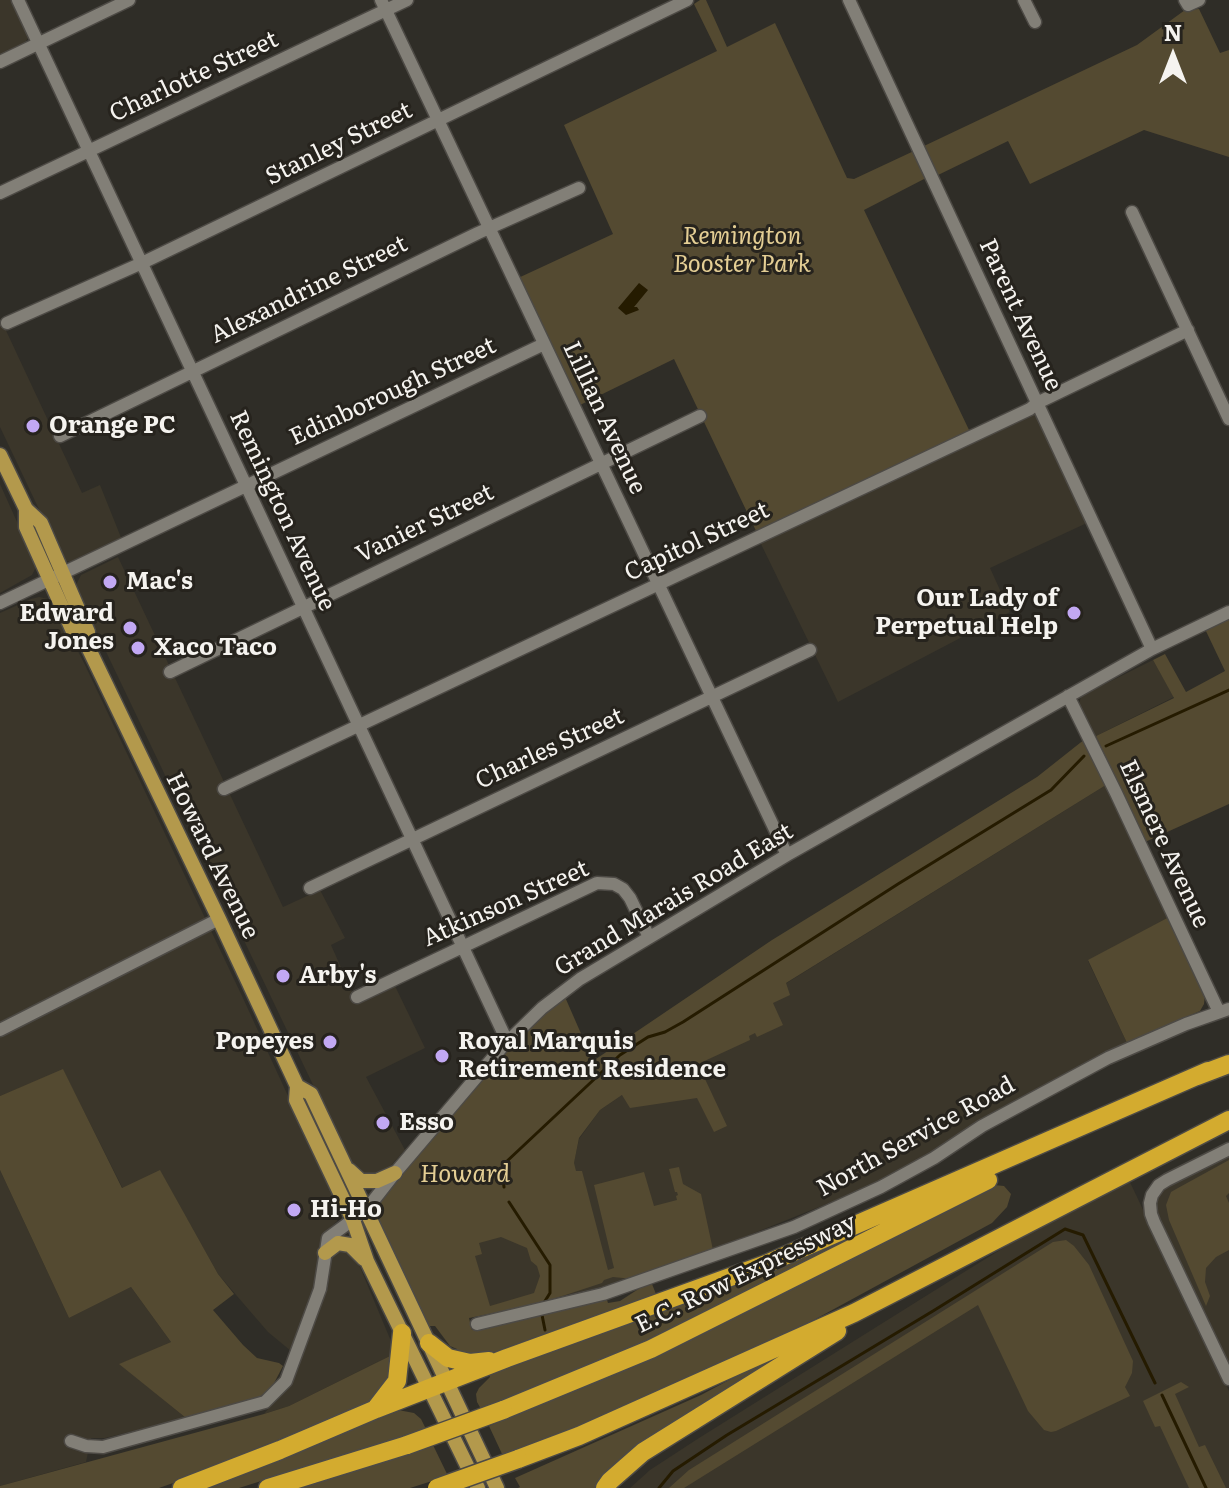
<!DOCTYPE html>
<html>
<head>
<meta charset="utf-8">
<style>
  body { margin:0 }
  #map { position:relative; width:1229px; height:1488px; overflow:hidden; background:#2f2d27; font-family:Literata,serif }
  canvas { display:block }
  .north { position:absolute; left:1133px; top:16px; width:80px; height:80px; -webkit-text-stroke:6px #26231d; paint-order:stroke; rotate:0deg; font-size:22px; font-weight:700; line-height:32px; text-align:center; color:#f5f3ef }
  .north::after { content:''; display:block; margin:auto; width:28px; height:36px; background:#f5f3ef; clip-path:polygon(50% 0,100% 100%,50% 72%,0 100%) }
</style>
</head>
<body>
<div id="map">
<canvas width="1229" height="1488"></canvas>
<div class="north">N</div>
</div>
<script>
const g = document.querySelector('canvas').getContext('2d');
g.lineJoin = 'round';
function fillPath(path, color) { g.fillStyle = color; g.fill(path, 'evenodd'); }
const poly = rows => new Path2D(rows.map(r => 'M' + r).join(''));
function trace(path, color, width, dash) { g.strokeStyle = color; g.lineWidth = width; g.lineCap = dash ? 'butt' : 'round'; g.setLineDash(dash || []); g.stroke(path); }
function label(font, color, halo, rows, align = 'center') {
  g.font = font + ' Literata,serif'; g.lineWidth = 6; g.setLineDash([]); g.textBaseline = 'middle'; g.strokeStyle = halo; g.fillStyle = color; for (const [text, x, y, turn = 0] of rows) {
    g.save(); g.translate(x, y); g.rotate((+turn || 0) * Math.PI / 180); g.textAlign = isNaN(turn) ? turn : align; if (halo) g.strokeText(text, 0, 0); g.fillText(text, 0, 0); g.restore();
  }
}
fillPath(poly([
  [0,0,12,0,27,30,28,38,24,44,0,56],
  [2,322,82,493,100,485,122,540,76,560,70,562,63,560,0,427,0,323],
  [1037,410,1089,522,990,568,1010,612,838,702,760,542],
  [0,484,35,562,35,569,32,575,0,593],
  [118,557,283,907,320,890,345,938,331,945,356,1001,395,986,425,1048,366,1077,405,1150,382,1175,365,1178,353,1167,347,1156,77,591,77,583,81,575],
  [39,597,48,599,55,606,85,665,242,996,340,1209,337,1221,323,1236,318,1250,318,1274,291,1351,268,1332,218,1274,160,1171,123,1189,63,1070,0,1096,0,613,31,599],
  [1153,660,1174,697,1096,736,1079,705,1081,696],
  [1106,785,1169,917,1088,961,1127,1043,995,1111,928,1154,864,1189,682,1262,626,1281,469,1318,454,1227,574,1162,579,1139,600,1110,785,984],
  [1229,1152,1229,1371,1156,1214,1157,1199,1167,1184],
  [0,1170,69,1318,131,1287,171,1342,120,1364,186,1418,105,1438,91,1438,86,1462,0,1486],
  [1128,1178,1229,1391,1229,1488,630,1488,650,1470,699,1438,961,1274,1073,1205],
  [337,1251,348,1252,357,1260,396,1353,289,1406,264,1414,292,1379,328,1287,331,1258]
]), '#3b362a');
fillPath(poly([
  [700,0,706,0,727,47,775,23,847,178,854,179,916,150,926,178,864,210,970,432,757,533,674,359,580,405,516,279,613,234,564,125,717,51,694,4],
  [1199,9,1220,53,1229,50,1229,157,1144,130,1030,184,1008,141,936,176,924,146,1137,45,1185,10],
  [1229,618,1229,804,1145,842,1096,736,1174,698,1153,660,1165,654,1186,692,1225,671,1205,629],
  [1085,739,1106,785,786,983,790,995,773,1003,783,1025,757,1037,755,1033,749,1036,750,1040,698,1064,727,1126,714,1132,697,1098,630,1108,622,1095,600,1110,579,1138,574,1163,576,1171,582,1171,608,1270,614,1268,594,1185,644,1172,654,1206,677,1200,676,1196,678,1195,677,1192,675,1192,669,1169,679,1167,683,1184,701,1194,713,1250,633,1279,613,1277,604,1280,602,1283,538,1304,469,1318,472,1330,606,1297,608,1303,620,1301,640,1288,652,1284,656,1294,478,1358,458,1357,457,1349,450,1346,435,1326,428,1326,377,1216,377,1211,385,1194,513,1045,546,1013,565,997,593,1061,772,940,1037,777],
  [501,1237,527,1248,531,1261,537,1266,540,1276,534,1293,490,1306,475,1256,482,1254,479,1243],
  [1169,917,1205,994,1204,1004,1200,1011,1127,1043,1088,960],
  [63,1069,122,1188,160,1170,218,1274,234,1294,213,1310,243,1345,257,1358,279,1363,283,1366,271,1389,255,1400,186,1418,119,1364,171,1342,131,1287,69,1318,0,1170,0,1096],
  [1229,1160,1229,1193,1226,1196,1229,1203,1229,1250,1216,1257,1206,1268,1205,1282,1210,1296,1206,1306,1169,1220,1166,1205,1171,1192,1178,1188],
  [994,1185,1004,1186,1011,1194,1007,1207,992,1223,812,1321,720,1365,599,1418,503,1456,489,1426,605,1376],
  [884,1220,725,1302,632,1347,514,1397,481,1409,477,1402,476,1394,479,1388,490,1377,489,1373],
  [1066,1240,1074,1246,1089,1265,1133,1361,1132,1373,1125,1387,1130,1396,1056,1431,1051,1432,1044,1430,1028,1411,978,1305,684,1488,669,1488,689,1470,1053,1242],
  [838,1322,598,1488,518,1488,520,1487,515,1478,701,1395],
  [396,1353,395,1371,377,1399,176,1482,159,1488,0,1488,0,1486,264,1414,289,1406],
  [1181,1382,1189,1387,1175,1394,1199,1447,1205,1445,1226,1488,1189,1488,1160,1426,1155,1427,1143,1401],
  [385,1410,387,1415,398,1410,414,1413,421,1419,426,1429,239,1488,195,1488],
  [433,1445,448,1476,410,1488,297,1488]
]), '#544a31');
fillPath(poly([
  [639,283,648,290,634,307,637,307,639,310,626,315,618,308]
]), '#251b00');
trace(poly([
  [1106,746,1229,690],
  [504,1187,502,1171,505,1163,620,1055,648,1037,665,1032,683,1022,898,884,1051,790,1084,756],
  [509,1202,550,1265,550,1293,545,1301],
  [542,1315,545,1330],
  [1162,1395,1206,1488],
  [659,1488,673,1471,727,1435,933,1311,1065,1229,1083,1235,1155,1383]
]), '#251b00', 3);
const minor = poly([
  [18,0,507,1041],
  [381,0,787,855],
  [849,0,1152,649],
  [1024,0,1035,22],
  [1185,0,1188,5,1199,0],
  [0,62,129,0],
  [0,193,407,0],
  [1132,212,1229,419],
  [7,323,142,263,687,0],
  [60,436,478,233,579,188],
  [0,603,544,344],
  [170,672,700,416],
  [1068,696,1116,793,1219,1012],
  [224,789,1030,409,1037,403,1188,330],
  [310,888,810,650],
  [357,997,597,883,614,884,623,889,630,898,649,937],
  [0,1030,219,919],
  [1229,1149,1167,1180,1159,1185,1152,1195,1150,1203,1151,1214,1154,1222,1229,1379],
  [477,1324,603,1294,794,1227,881,1187,934,1158,982,1126,1108,1058,1186,1024,1229,1009],
  [71,1441,86,1446,103,1447,265,1402,286,1381,320,1289,328,1238,366,1210,395,1173,502,1047,542,1008,580,979,787,855,1152,649,1229,612]
]);
const major = poly([
  [0,455,26,509,41,523,88,632,87,645],
  [26,509,26,527,75,636,87,645,219,919,297,1086,296,1100,353,1220,367,1261,478,1488],
  [297,1086,311,1094,497,1488],
  [349,1170,361,1181,377,1181,395,1173],
  [325,1253,338,1243,350,1245,364,1259]
]);
const highway = poly([
  [1197,1076,1229,1064],
  [429,1343,448,1358,470,1363,489,1361],
  [377,1407,397,1381,402,1333],
  [503,1410,651,1349,988,1180],
  [518,1459,579,1436,854,1313,1229,1120],
  [182,1488,280,1450,376,1409,507,1358,766,1264,1208,1071],
  [268,1488,407,1445],
  [605,1488,610,1481,643,1452,837,1331]
]);
trace(minor, '#4d4a45', 15);
trace(major, '#4d4a45', 17);
trace(highway, '#4d4a45', 21);
trace(minor, '#827f77', 12);
trace(major, '#b3994c', 14);
trace(highway, '#d3ab2f', 18);
const highwayBridge = poly([
  [407,1445,503,1410],
  [437,1488,518,1459]
]);
trace(highwayBridge, '#4d4a45', 21, []);
trace(highwayBridge, '#d3ab2f', 18);
for (const [x, y, r, color] of [
  [33,426,8,"#c2a8f3"],
  [110,582,8,"#c2a8f3"],
  [1074,613,8,"#c2a8f3"],
  [130,628,8,"#c2a8f3"],
  [138,648,8,"#c2a8f3"],
  [283,976,8,"#c2a8f3"],
  [330,1042,8,"#c2a8f3"],
  [442,1056,8,"#c2a8f3"],
  [383,1123,8,"#c2a8f3"],
  [294,1210,8,"#c2a8f3"]
]) { const dot = new Path2D(); dot.arc(x, y, r, 0, 2 * Math.PI); g.fillStyle = color; g.fill(dot); trace(dot, '#26231d', 3); }
label('24px', '#f5f3ef', '#26231d', [
  ["Charlotte Street",194,77,-25],
  ["Stanley Street",339,144,-26],
  ["Alexandrine Street",309,290,-26],
  ["Parent Avenue",1020,315,65],
  ["Edinborough Street",393,392,-25],
  ["Lillian Avenue",604,418,65],
  ["Remington Avenue",282,511,65],
  ["Vanier Street",425,524,-26],
  ["Capitol Street",697,542,-25],
  ["Charles Street",550,749,-25],
  ["Elsmere Avenue",1164,844,65],
  ["Howard Avenue",212,856,64],
  ["Grand Marais Road East",674,900,-31],
  ["Atkinson Street",506,904,-24],
  ["North Service Road",916,1137,-29],
  ["E.C. Row Expressway",746,1274,-26]
]);
label('italic 24px', '#e4ce94', '#26231d', [
  ["Remington",742,237],
  ["Booster Park",742,265],
  ["Howard",465,1175]
]);
label('bold 24px', '#f5f3ef', '#26231d', [
  ["Orange PC",49,426],
  ["Mac's",126,582],
  ["Our Lady of",1058,599,"right"],
  ["Perpetual Help",1058,627,"right"],
  ["Edward",114,614,"right"],
  ["Jones",114,642,"right"],
  ["Xaco Taco",154,648],
  ["Arby's",299,976],
  ["Popeyes",314,1042,"right"],
  ["Royal Marquis",458,1042],
  ["Retirement Residence",458,1070],
  ["Esso",399,1123],
  ["Hi-Ho",310,1210]
], 'left');
</script>
</body>
</html>
